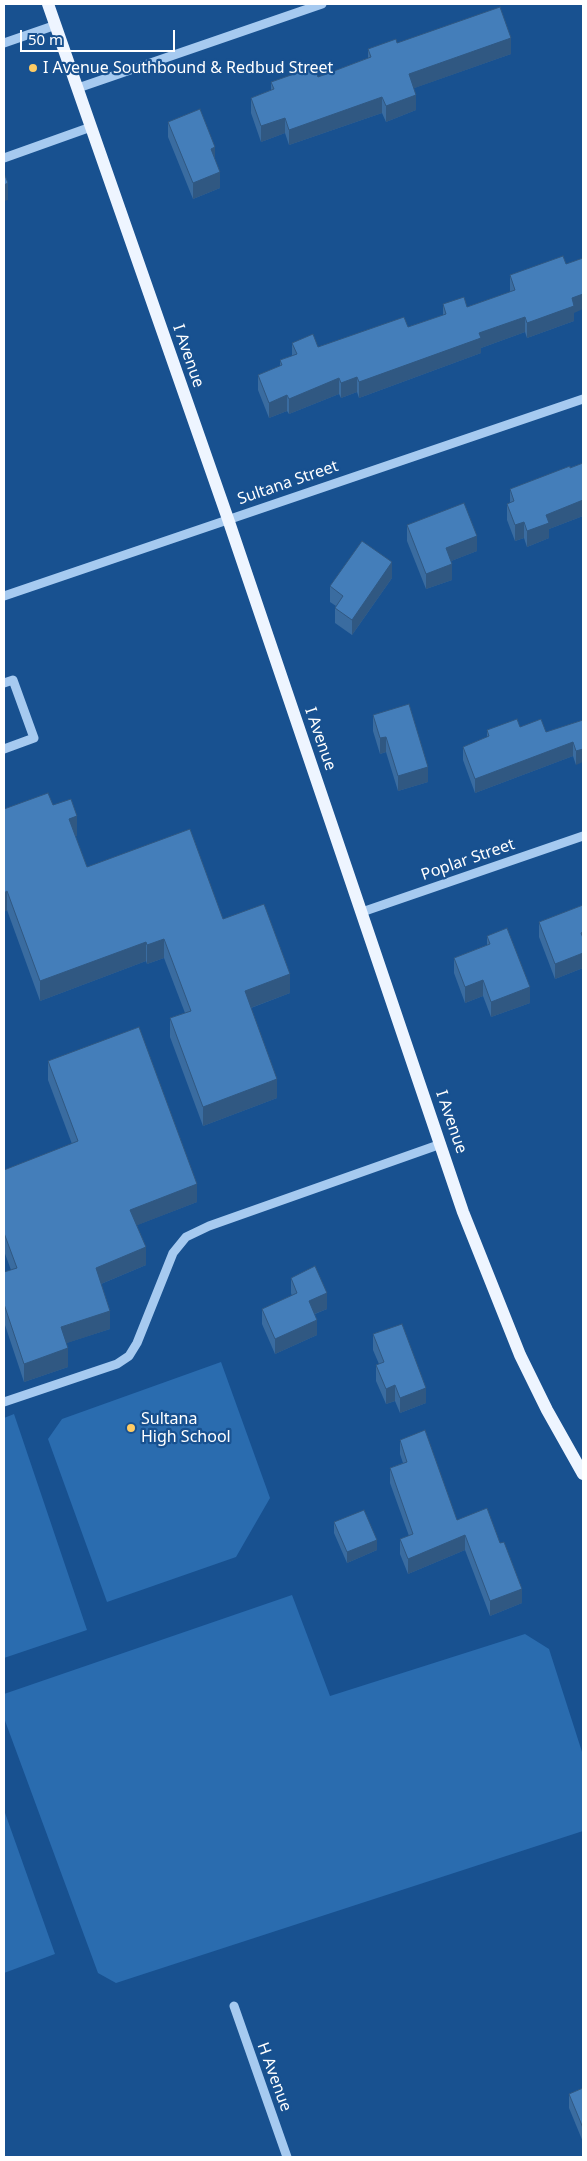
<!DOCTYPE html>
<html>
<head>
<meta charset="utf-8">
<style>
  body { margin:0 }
  #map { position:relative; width:587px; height:2161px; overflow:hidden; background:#185190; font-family:"Noto Sans",sans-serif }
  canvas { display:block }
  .frame { position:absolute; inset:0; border:5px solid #fff; pointer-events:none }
  .scale { position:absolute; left:20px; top:30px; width:155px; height:22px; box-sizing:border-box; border:2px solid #fff; border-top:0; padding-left:6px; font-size:15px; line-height:18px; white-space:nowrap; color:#fff; -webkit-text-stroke:4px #185190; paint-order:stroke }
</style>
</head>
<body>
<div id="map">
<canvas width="587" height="2161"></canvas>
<div class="frame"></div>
<div class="scale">50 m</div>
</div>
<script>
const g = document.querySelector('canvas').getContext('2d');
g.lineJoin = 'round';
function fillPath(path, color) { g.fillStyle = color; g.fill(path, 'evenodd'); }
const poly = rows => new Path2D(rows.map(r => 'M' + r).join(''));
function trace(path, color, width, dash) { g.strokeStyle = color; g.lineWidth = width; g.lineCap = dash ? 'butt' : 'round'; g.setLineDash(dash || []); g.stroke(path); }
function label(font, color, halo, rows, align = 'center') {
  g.font = font + ' "Noto Sans",sans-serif'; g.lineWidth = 4.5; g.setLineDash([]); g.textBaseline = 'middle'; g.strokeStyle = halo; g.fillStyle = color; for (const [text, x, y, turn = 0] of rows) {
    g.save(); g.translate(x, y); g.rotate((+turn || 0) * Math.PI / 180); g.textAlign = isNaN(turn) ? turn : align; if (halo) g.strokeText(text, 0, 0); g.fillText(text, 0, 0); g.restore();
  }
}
fillPath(poly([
  [221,1362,270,1498,236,1557,107,1602,48,1439,62,1419],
  [14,1414,87,1630,4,1658,4,1418],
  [292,1595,330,1696,525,1634,549,1649,583,1755,583,1831,116,1983,98,1973,4,1718,4,1694],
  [4,1810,55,1954,4,1973]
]), '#2a6caf');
trace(poly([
  [4,43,56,25],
  [78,88,322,4],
  [4,158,91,127],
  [4,596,583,399],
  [4,683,13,680,34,738,4,749],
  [362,912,583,836],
  [4,1402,117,1364,129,1356,137,1343,173,1253,186,1237,209,1226,441,1144],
  [234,2006,287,2157]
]), '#a6caf0', 9);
trace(poly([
  [48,4,228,519,463,1212,520,1355,547,1410,583,1474]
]), '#eef5ff', 12);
fillPath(poly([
  [397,43,511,54,414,88,416,110,386,122,382,113,289,145,285,133,261,142,251,113,251,98,271,90,271,82,318,77,368,58,368,49],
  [168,122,215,160,220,188,193,199,168,137],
  [510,275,574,313,574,321,527,338,525,332,481,348,481,353,359,398,357,392,341,398,339,394,289,414,287,411,269,418,258,390,258,375,280,366,280,360,292,356,292,343,318,347,408,327,443,315,443,304,467,307,510,292],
  [583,463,583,516,549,529,549,538,527,547,524,538,515,541,507,520,507,504,510,503,510,489],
  [407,525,477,551,451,561,452,580,426,589,407,541],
  [392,578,352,635,335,623,335,608,336,606,330,602,330,586],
  [373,715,428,782,398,791,386,752,380,754,373,731],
  [583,720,576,765,573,756,475,793,463,760,463,747,487,737,487,730,520,727,546,732],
  [53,805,77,836,75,836,87,867,223,919,290,993,251,1008,277,1098,203,1126,170,1037,170,1018,185,1013,164,958,147,964,146,961,40,1001,7,910,4,912,4,809],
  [583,905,583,968,555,979,539,937,539,922],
  [487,936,530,1003,491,1017,483,996,465,1003,454,973,454,958,487,945],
  [48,1061,197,1202,137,1225,146,1265,101,1284,110,1329,66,1343,68,1367,24,1382,4,1322,4,1272,11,1270,4,1251,4,1170,72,1144,48,1080],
  [291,1278,327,1309,315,1314,317,1335,275,1354,262,1324,262,1309,292,1296,291,1293],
  [373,1334,426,1403,400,1413,395,1401,386,1404,376,1381,376,1365,379,1364,373,1350],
  [400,1440,457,1520,522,1603,490,1616,465,1550,408,1574,400,1554,400,1539,409,1536,390,1483,390,1468,403,1463,400,1454],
  [334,1522,377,1550,347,1563,334,1533],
  [583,2088,583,2142,569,2108,569,2094]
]), '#3a6ca0');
fillPath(poly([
  [511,38,511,54,409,90,409,74],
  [5,69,5,86,4,86,4,70],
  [416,95,416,110,386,122,386,106],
  [382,97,382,113,289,145,289,130],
  [285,118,285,133,261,142,261,126],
  [215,147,215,163,211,149],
  [220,172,220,188,193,199,193,183],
  [8,183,8,200,4,201,4,185],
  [583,294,583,309,574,313,574,321,527,338,527,323,572,298],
  [525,317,525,332,481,348,481,353,359,398,359,382,479,333],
  [357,377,357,392,341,398,341,383],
  [339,378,339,394,289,414,289,399],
  [287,395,287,411,269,418,269,403],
  [583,500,583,516,549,529,549,538,527,547,527,531,546,515],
  [524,522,524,538,515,541,515,525],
  [477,536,477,551,446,563,446,548],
  [392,562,392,578,352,635,352,620],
  [452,564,452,580,426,589,426,574],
  [386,737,386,752,380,754,380,738],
  [573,742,573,756,475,793,475,779],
  [583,749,583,762,576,765,576,751],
  [428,767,428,782,398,791,398,776],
  [77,816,77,836,69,839,69,819],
  [7,891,7,910,4,912,4,893],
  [164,939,164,958,147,964,147,945],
  [146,942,146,961,40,1001,40,981],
  [583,953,583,968,555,979,555,964],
  [290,974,290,993,245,1010,245,991],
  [483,980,483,996,465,1003,465,987],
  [530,987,530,1003,491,1017,491,1002],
  [277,1079,277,1098,203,1126,203,1107],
  [197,1184,197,1202,130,1228,130,1210],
  [146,1247,146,1265,96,1286,96,1268],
  [327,1293,327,1309,309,1316,309,1301],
  [110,1311,110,1329,61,1345,61,1327],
  [317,1320,317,1335,275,1354,275,1339],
  [68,1348,68,1367,24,1382,24,1364],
  [395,1385,395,1401,386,1404,386,1389],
  [426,1388,426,1403,400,1413,400,1398],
  [465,1535,465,1550,408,1574,408,1559],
  [377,1540,377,1550,347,1563,347,1552],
  [522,1589,522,1603,490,1616,490,1601]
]), '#305882');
const building = poly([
  [500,7,511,38,409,74,416,95,386,106,382,97,289,130,285,118,261,126,251,98,274,89,271,82,314,67,318,77,371,57,368,49,396,39,397,43,500,7],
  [200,109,215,147,211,149,220,172,193,183,168,122,200,109],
  [4,173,8,183,4,185,4,173],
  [563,256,566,264,583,258,583,294,572,298,574,306,527,323,525,317,479,333,481,338,359,382,357,377,341,383,339,378,289,399,287,395,269,403,258,375,282,365,280,360,297,354,292,343,313,334,318,347,404,317,408,327,446,314,443,304,464,297,467,307,515,290,510,275,563,256],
  [583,463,583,500,546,515,549,523,527,531,524,522,515,525,507,504,514,501,510,489,570,466,570,468,583,463],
  [464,503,477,536,446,548,452,564,426,574,407,525,464,503],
  [362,541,392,562,352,620,335,608,343,596,330,586,362,541],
  [409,704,428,767,398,776,386,737,380,738,373,715,409,704],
  [517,719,520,727,541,719,546,732,583,720,583,749,576,751,573,742,475,779,463,747,489,736,487,730,517,719],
  [48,793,53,805,71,799,77,816,69,819,87,867,190,829,223,919,264,904,290,974,245,991,277,1079,203,1107,170,1018,191,1011,164,939,147,945,146,942,40,981,7,891,4,893,4,809,48,793],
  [583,905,583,932,581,933,583,938,583,953,555,964,539,922,583,905],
  [507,928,530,987,491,1002,483,980,465,987,454,958,490,944,487,936,507,928],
  [139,1027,197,1184,130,1210,146,1247,96,1268,110,1311,61,1327,68,1348,24,1364,4,1304,4,1272,17,1268,4,1233,4,1170,78,1141,48,1061,139,1027],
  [315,1266,327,1293,309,1301,317,1320,275,1339,262,1309,297,1293,291,1278,315,1266],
  [402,1324,426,1388,400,1398,395,1385,386,1389,376,1365,384,1362,373,1334,402,1324],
  [425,1430,457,1520,487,1508,500,1543,504,1542,522,1589,490,1601,465,1535,408,1559,400,1539,413,1534,390,1468,407,1462,400,1440,425,1430],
  [364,1510,377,1540,347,1552,334,1522,364,1510],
  [583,2088,583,2128,569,2094,583,2088]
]);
fillPath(building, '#447eba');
trace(building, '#305882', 1);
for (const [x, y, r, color] of [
  [33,68,5,"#ffcc64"],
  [131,1428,5,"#ffcc64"]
]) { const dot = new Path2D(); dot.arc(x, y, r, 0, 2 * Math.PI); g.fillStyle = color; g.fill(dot); trace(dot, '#185190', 2); }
label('16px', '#fff', '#185190', [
  ["I Avenue Southbound & Redbud Street",43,68],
  ["Sultana",141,1419],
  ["High School",141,1437]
], 'left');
label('16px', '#fff', '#185190', [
  ["I Avenue",188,356,71],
  ["Sultana Street",288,483,-19],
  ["I Avenue",320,739,71],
  ["Poplar Street",468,860,-19],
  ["I Avenue",451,1122,71],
  ["H Avenue",274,2077,70]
]);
</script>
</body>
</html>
